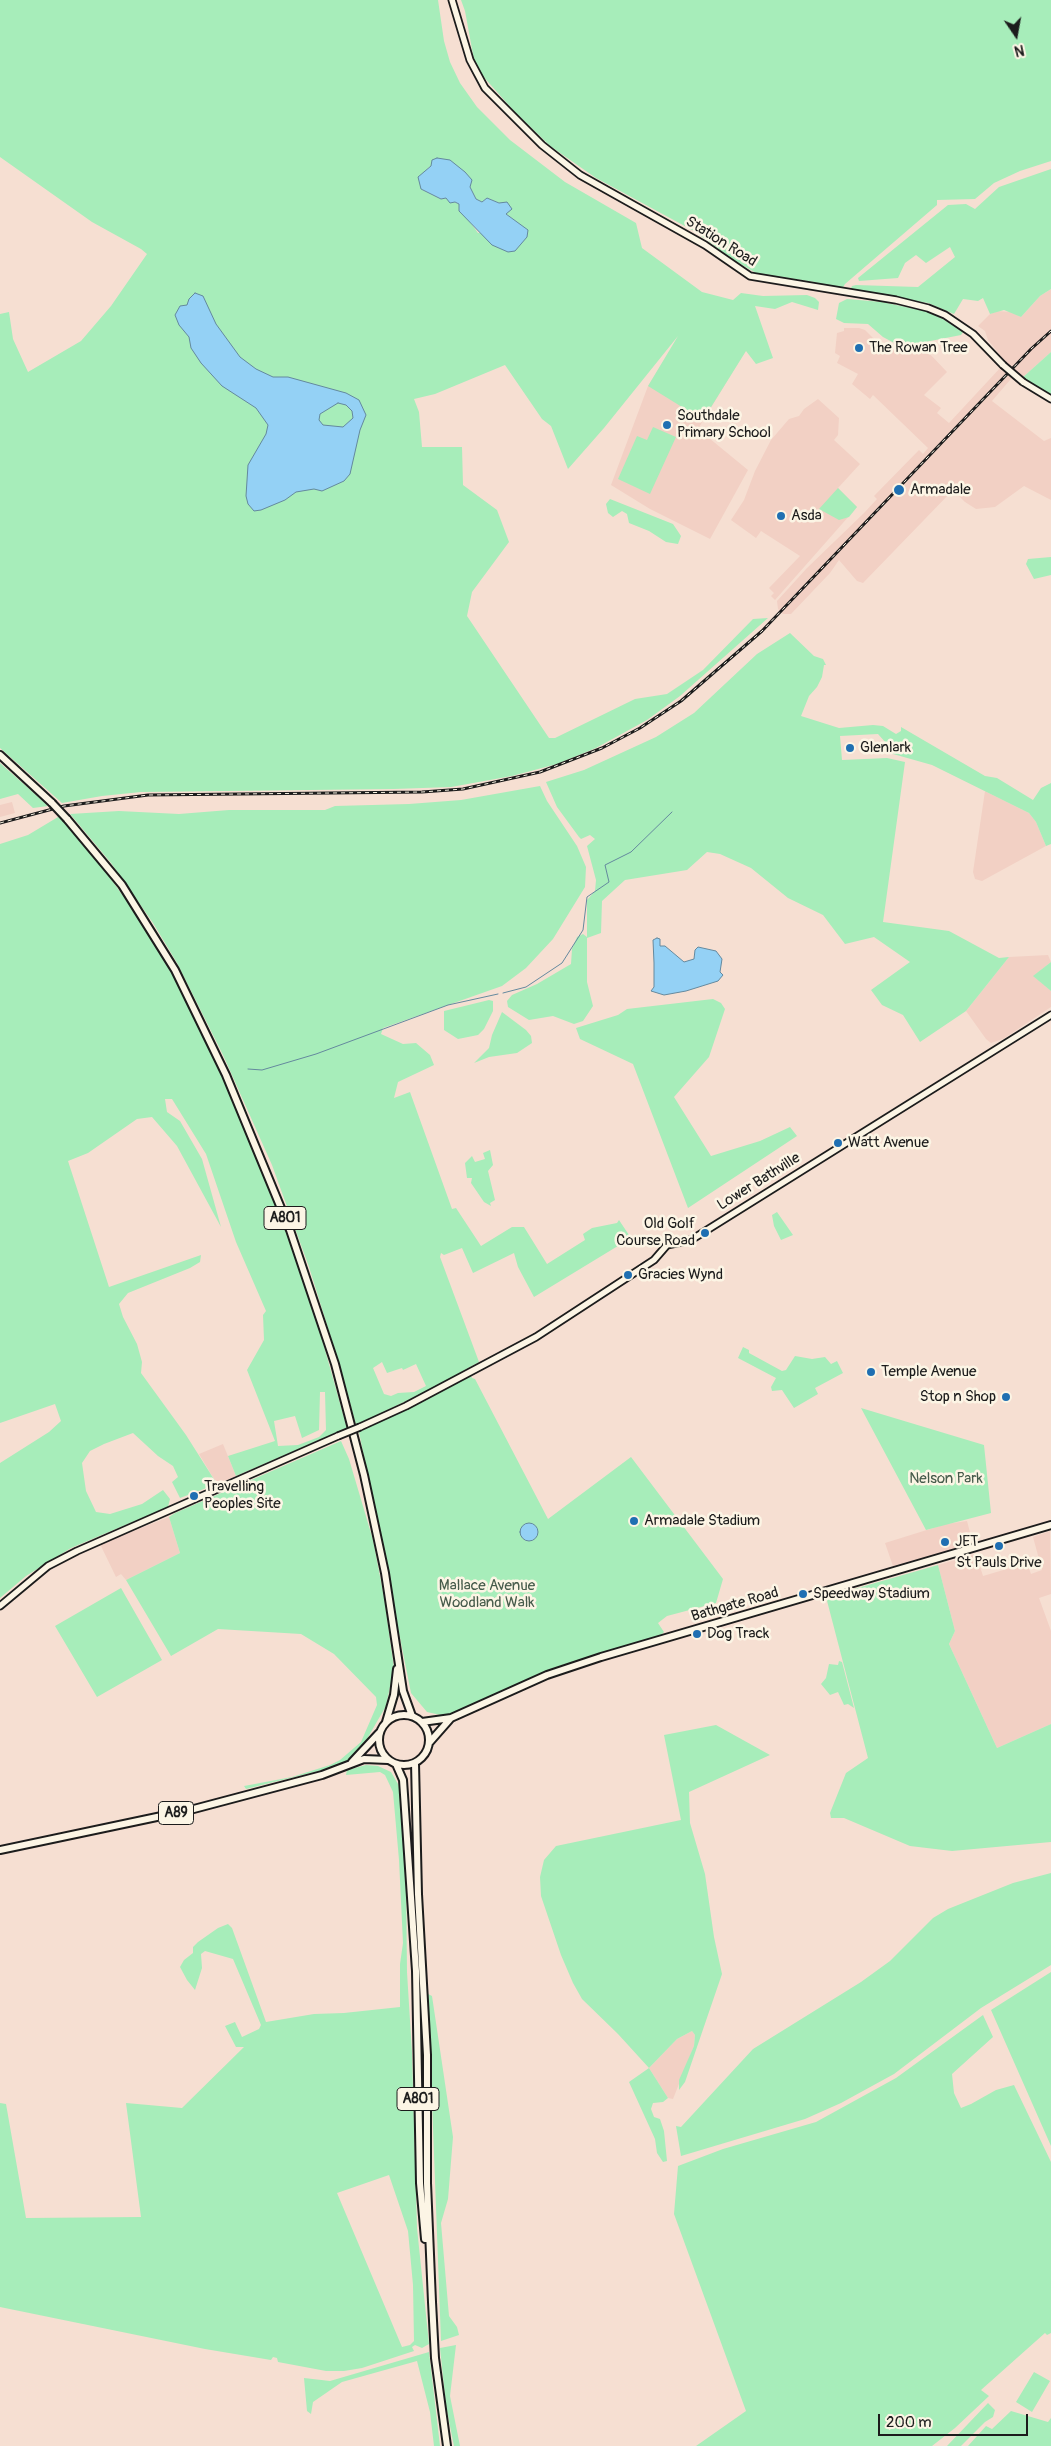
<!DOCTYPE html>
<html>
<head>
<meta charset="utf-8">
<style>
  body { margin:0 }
  #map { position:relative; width:1051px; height:2446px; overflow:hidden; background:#f6dfd2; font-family:Pangolin,sans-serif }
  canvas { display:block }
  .north { position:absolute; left:991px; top:10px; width:50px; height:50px; -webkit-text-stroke:4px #fcf5e5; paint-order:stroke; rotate:168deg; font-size:14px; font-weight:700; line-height:20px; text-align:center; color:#1c1c1c }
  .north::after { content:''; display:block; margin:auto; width:18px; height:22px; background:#1c1c1c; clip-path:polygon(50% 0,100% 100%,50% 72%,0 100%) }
  .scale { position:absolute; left:878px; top:2414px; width:150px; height:22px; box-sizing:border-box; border:2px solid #1c1c1c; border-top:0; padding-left:6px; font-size:15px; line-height:18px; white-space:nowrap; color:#1c1c1c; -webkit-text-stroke:4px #fcf5e5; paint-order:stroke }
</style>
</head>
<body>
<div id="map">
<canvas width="1051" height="2446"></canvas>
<div class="north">N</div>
<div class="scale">200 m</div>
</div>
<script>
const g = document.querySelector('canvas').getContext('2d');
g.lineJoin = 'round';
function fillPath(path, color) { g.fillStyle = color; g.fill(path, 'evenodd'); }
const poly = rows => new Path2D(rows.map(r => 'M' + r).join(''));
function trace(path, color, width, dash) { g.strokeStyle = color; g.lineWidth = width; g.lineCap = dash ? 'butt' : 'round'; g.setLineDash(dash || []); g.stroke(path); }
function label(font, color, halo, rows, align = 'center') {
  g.font = font + ' Pangolin,sans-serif'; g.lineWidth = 5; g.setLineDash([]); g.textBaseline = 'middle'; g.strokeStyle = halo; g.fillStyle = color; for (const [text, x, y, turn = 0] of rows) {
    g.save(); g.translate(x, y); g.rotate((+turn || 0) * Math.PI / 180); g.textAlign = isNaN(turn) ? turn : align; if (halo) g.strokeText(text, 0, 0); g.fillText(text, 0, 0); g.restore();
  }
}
fillPath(poly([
  [1051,289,1051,352,1022,378,1016,373,992,401,1044,441,1051,438,1051,500,1024,486,995,507,976,509,965,502,953,490,863,583,857,581,839,560,830,573,791,614,783,614,778,609,777,601,807,568,864,513,877,499,874,496,919,450,923,454,928,448,873,395,870,399,852,384,858,374,837,363,840,356,835,353,837,333,844,331,844,328,859,328,865,330,884,349,908,353,928,352,947,372,924,395,941,408,937,413,949,423,1001,367,1004,372,1009,366,988,340,985,331,978,326,990,314,998,311,1011,312,1021,317,1040,296],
  [691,317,746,350,698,429,748,470,710,539,650,509,611,485,648,386],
  [818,399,839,418,838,435,834,440,860,464,838,488,857,507,775,600,771,596,774,593,769,588,800,556,761,531,756,538,731,520,744,500,755,471,771,440,789,419,799,416,804,409],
  [985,791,1029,813,1036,822,1046,846,982,881,975,879,973,872],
  [12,802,15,813,0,817,0,805],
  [1048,955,1051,962,1034,976,1051,991,1051,1007,1003,1039,991,1043,986,1039,966,1011,1009,957],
  [223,1444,236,1476,217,1484,199,1454],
  [169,1517,180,1553,126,1580,121,1574,116,1577,100,1544],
  [967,1521,973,1544,893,1566,885,1543,946,1524],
  [1050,1531,1051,1594,1039,1598,1051,1631,1051,1724,997,1748,949,1644,955,1631,938,1565,976,1554,983,1576,1027,1563,1031,1574,1042,1570,1033,1537],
  [692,2031,695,2035,694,2046,673,2099,668,2098,649,2068,677,2039]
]), '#f2d0c4');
fillPath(poly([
  [0,0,438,0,444,41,450,62,460,83,477,107,510,140,565,182,636,223,642,248,702,292,733,300,741,293,763,296,807,295,815,298,819,302,818,310,792,302,775,309,755,306,773,358,756,364,746,351,703,420,648,386,678,336,604,428,568,469,551,426,542,419,505,365,435,394,414,399,419,412,422,447,462,447,463,485,497,510,509,542,472,592,467,616,549,738,555,738,635,699,667,694,703,670,753,619,768,618,680,696,647,720,596,748,557,764,512,776,451,787,394,789,141,792,102,796,62,803,0,748,0,314,9,312,13,339,28,372,81,341,111,306,147,254,141,249,92,222,0,157],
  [432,166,470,187,476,199,482,202,487,198,499,203,506,214,527,230,478,233,468,219,459,211,459,204,446,198,441,199,421,189,428,168],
  [461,0,1051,0,1051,161,1020,171,994,183,975,199,937,200,937,205,845,284,842,289,814,282,756,273,735,261,694,231,596,178,550,146,513,110,481,74,474,60,465,11],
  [1051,169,1051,289,1040,296,1021,317,1004,310,990,314,983,298,978,301,963,299,954,314,928,303,850,290,852,286,856,285,918,287,955,257,950,247,926,263,916,255,905,263,898,278,859,281,858,278,948,205,966,204,975,209,999,187],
  [847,299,882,302,925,311,943,319,963,332,961,335,915,344,898,345,883,337,868,324,844,323,836,319,839,303],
  [1051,352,1051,396,1022,378],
  [653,427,676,437,650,494,618,479,637,436,647,440],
  [838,488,857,507,849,517,839,520,819,509],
  [610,499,673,524,681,536,678,544,666,542,649,531,629,523,627,514,622,511,613,517,608,513,606,504],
  [1051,557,1051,575,1034,579,1026,564,1028,559],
  [790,633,814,656,823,659,826,665,824,665,822,677,817,687,809,696,801,716,839,728,873,725,883,726,896,734,901,731,901,727,985,776,997,778,1033,800,1041,788,1051,783,1051,844,1046,846,1036,822,1029,813,932,765,886,752,886,743,878,734,840,736,842,760,887,758,905,762,883,922,949,931,999,958,1009,957,966,1011,920,1042,903,1015,882,1005,871,990,910,962,874,937,845,944,823,915,788,898,751,868,720,854,707,852,687,870,625,880,602,901,601,933,587,938,587,982,593,1006,583,1021,574,1024,553,1016,529,1020,508,1007,507,1001,512,995,537,984,571,964,572,949,577,937,583,934,587,937,587,900,595,891,596,880,587,846,595,839,590,835,581,839,579,837,557,807,546,782,584,770,656,737,694,713,757,654],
  [0,763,26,786,48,806,33,808,18,794,0,799],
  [540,786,547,801,577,846,586,867,585,887,553,939,526,968,502,986,383,1028,381,1034,403,1044,416,1043,430,1055,434,1065,398,1082,394,1098,410,1092,452,1209,456,1208,481,1246,512,1227,524,1227,547,1264,585,1240,583,1234,592,1228,617,1223,619,1220,631,1238,534,1297,518,1267,514,1253,473,1273,462,1248,444,1255,441,1253,440,1257,479,1362,429,1390,356,1425,341,1370,309,1267,272,1165,223,1055,177,963,153,923,111,863,70,814,119,811,179,814,229,810,325,810,335,806,409,804,461,800],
  [382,1362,387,1373,402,1368,403,1370,416,1364,426,1386,414,1392,398,1393,391,1396,384,1394,373,1368],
  [58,817,61,818,84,842,129,904,169,967,196,1017,246,1128,289,1237,318,1325,347,1428,236,1476,228,1456,275,1441,247,1370,264,1340,263,1315,266,1311,236,1242,206,1154,172,1099,165,1099,167,1112,180,1121,202,1159,221,1227,177,1146,152,1117,137,1119,88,1153,68,1161,109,1287,201,1255,200,1262,190,1268,128,1293,119,1304,123,1317,137,1344,142,1362,141,1373,186,1435,217,1484,180,1498,172,1482,178,1477,173,1466,158,1456,133,1433,104,1444,90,1451,82,1463,86,1491,96,1512,110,1514,142,1504,163,1490,170,1499,168,1507,71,1548,26,1576,0,1598,0,1463,49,1432,61,1421,55,1404,0,1423,0,844,28,835],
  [320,1392,325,1392,326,1430,319,1437,298,1445,278,1446,274,1421,295,1416,302,1438,319,1430],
  [1051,962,1051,991,1033,976],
  [713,999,721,1003,725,1009,709,1057,674,1097,711,1156,760,1141,790,1127,797,1136,688,1208,633,1064,580,1039,576,1028,618,1015,627,1009],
  [489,1000,493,1001,493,1011,484,1029,478,1035,458,1039,444,1030,444,1011],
  [502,1012,526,1030,531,1036,532,1043,517,1053,489,1057,474,1063,489,1048,492,1035],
  [490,1150,493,1165,488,1171,495,1200,490,1203,491,1206,484,1202,471,1183,472,1178,467,1178,465,1163,472,1156,475,1162,485,1159,483,1153],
  [777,1212,793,1235,781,1240,774,1226,772,1215],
  [743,1347,749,1350,749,1353,782,1371,786,1370,795,1356,812,1359,825,1357,831,1364,837,1361,843,1373,815,1388,818,1394,794,1408,782,1390,772,1391,771,1387,776,1378,738,1358],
  [469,1372,472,1378,475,1379,548,1519,631,1457,723,1579,716,1603,667,1616,658,1623,664,1632,660,1636,553,1668,445,1716,427,1712,411,1693,359,1432],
  [861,1408,984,1445,991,1513,926,1530],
  [341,1441,349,1459,373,1540,384,1597,394,1668,386,1706,360,1751,349,1761,335,1767,246,1789,244,1786,292,1777,330,1765,340,1760,361,1742,377,1705,376,1697,334,1654,301,1634,218,1629,171,1656,126,1580,180,1553,169,1517,175,1513],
  [938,1565,955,1631,949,1644,997,1748,1051,1724,1051,1842,952,1851,910,1846,844,1818,831,1818,830,1813,846,1773,868,1758,826,1597],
  [121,1588,162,1660,97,1697,55,1626],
  [839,1661,842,1662,854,1708,848,1704,844,1705,838,1692,830,1695,821,1684,826,1678,829,1664,838,1665],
  [716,1725,770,1755,689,1792,690,1823,705,1874,714,1937,722,1974,685,2082,679,2090,679,2080,694,2046,695,2035,692,2031,677,2039,649,2068,668,2098,663,2102,653,2103,651,2109,654,2117,660,2119,664,2131,667,2161,663,2162,657,2153,655,2139,629,2082,649,2068,618,2034,582,1999,573,1983,561,1955,541,1896,540,1877,544,1860,556,1846,681,1820,664,1735],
  [366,1765,378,1766,391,1772,398,1784,402,1799,406,1880,407,1972,412,2053,417,2228,429,2344,422,2348,415,2345,412,2347,414,2351,362,2368,344,2371,326,2371,278,2362,277,2358,273,2357,271,2360,205,2349,0,2307,0,2103,6,2104,26,2218,141,2217,126,2103,182,2108,244,2047,236,2047,225,2026,235,2022,242,2037,259,2029,261,2025,233,1959,205,1951,201,1954,202,1968,195,1990,187,1980,180,1967,184,1960,193,1953,193,1947,198,1942,218,1928,228,1924,232,1928,266,2022,314,2014,344,2013,400,2007,400,1964,403,1943,399,1860,393,1792,385,1775,380,1772,346,1775,347,1770],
  [389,2175,408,2231,413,2285,414,2341,410,2345,402,2347,337,2193],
  [1051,1873,1051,1965,981,2008,894,2074,841,2103,805,2119,681,2156,676,2126,681,2127,753,2049,861,1982,890,1961,933,1918,948,1909,1013,1883],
  [1051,1972,1051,2146,991,2010],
  [428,1994,432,1996,453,2137,448,2199,441,2223,449,2316,457,2327,459,2335,441,2341],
  [983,2015,993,2037,952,2074,954,2093,961,2108,971,2104,996,2090,1014,2085,1051,2162,1051,2333,1047,2335,1045,2333,981,2390,989,2396,955,2428,932,2446,696,2446,746,2411,674,2214,678,2166,723,2149,816,2122,896,2078],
  [456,2345,450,2396,460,2446,454,2446,446,2406,440,2348],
  [429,2352,440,2446,434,2446,430,2412,417,2361,342,2382,313,2402,311,2414,307,2411,304,2378,330,2381],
  [1034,2372,1050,2381,1032,2412,1016,2402],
  [988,2403,995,2410,993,2417,985,2422,961,2446,947,2446],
  [1011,2411,1048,2422,1051,2418,1051,2446,968,2446,986,2426,992,2429]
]), '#a7edba');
const water = poly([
  [437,158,450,160,465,172,472,180,470,187,476,199,482,202,487,198,499,203,507,202,512,209,506,214,528,230,527,237,515,251,508,252,492,245,459,211,459,204,455,202,450,203,446,198,441,199,421,189,418,177,431,166,432,160,437,158],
  [195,293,203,296,216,324,240,357,256,369,273,377,288,377,346,393,359,400,366,415,360,430,350,474,344,481,322,491,314,489,296,492,285,500,261,510,254,511,248,504,246,496,248,465,266,434,268,425,256,408,222,386,201,363,191,348,189,337,179,325,175,315,180,306,187,305,189,299,195,293],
  [338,403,346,405,352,411,353,418,343,427,323,425,319,420,320,414,338,403],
  [657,938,660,939,660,946,665,946,684,962,694,959,695,950,698,947,716,951,722,959,720,972,723,975,718,981,686,991,664,995,651,991,654,987,654,963,653,940,657,938],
  '520 1532a9 9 0 1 1 18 0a9 9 0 1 1-18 0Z'
]);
fillPath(water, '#94d1f5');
trace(water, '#64899e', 1);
trace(poly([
  [503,993,526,987,562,963,583,930,587,897,609,882,605,865,631,852,672,812],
  [248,1069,262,1070,316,1054,448,1005,498,994]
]), '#64899e', 1);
const secondary = poly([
  [452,0,470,60,485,88,542,145,580,175,705,245,750,276,896,300,928,308,945,315,973,334,1003,365],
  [1023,382,1051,399],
  [360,1427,406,1406,536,1337,654,1260,667,1245,691,1240,1051,1015],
  [0,1606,48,1566,77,1551,338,1436]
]);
const primary = poly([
  [0,755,52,803],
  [67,819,122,885,175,970,226,1075,290,1230,335,1364,364,1475,385,1573,403,1691,412,1716],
  '379 1740a25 25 0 1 1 50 0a25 25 0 1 1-50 0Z',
  [386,1722,394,1695,397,1669],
  [422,1722,451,1718,547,1675,601,1657,1051,1525],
  [429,1743,451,1718],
  [352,1762,379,1733],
  [415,1763,418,1894,427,2055,427,2183,432,2302,435,2358,447,2446],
  [396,1764,403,1780,416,1971,420,2183,425,2239],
  [0,1850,190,1810,322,1775,364,1759,388,1760]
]);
trace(secondary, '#1c1c1c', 9);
trace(primary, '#1c1c1c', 10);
trace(secondary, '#fcf5e5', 5.5);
trace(primary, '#fcf5e5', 6);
const rail = poly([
  [0,823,64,806,148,795,422,792,463,789,540,772,602,748,640,728,681,701,762,631,1031,349,1051,331]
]);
trace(rail, '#1c1c1c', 3);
trace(rail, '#fcf5e5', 1, [4]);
const secondaryBridge = poly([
  [1003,365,1023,382],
  [338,1436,360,1427]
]);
const primaryBridge = poly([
  [52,803,67,819]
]);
trace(secondaryBridge, '#1c1c1c', 9, []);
trace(primaryBridge, '#1c1c1c', 10, []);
trace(secondaryBridge, '#fcf5e5', 5.5);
trace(primaryBridge, '#fcf5e5', 6);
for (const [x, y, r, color] of [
  [859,348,5,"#1f6fb2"],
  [667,425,5,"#1f6fb2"],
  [899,490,6,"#1f6fb2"],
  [781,516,5,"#1f6fb2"],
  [850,748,5,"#1f6fb2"],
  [838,1143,5,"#1f6fb2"],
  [705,1233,5,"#1f6fb2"],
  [628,1275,5,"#1f6fb2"],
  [871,1372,5,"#1f6fb2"],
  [1006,1397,5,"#1f6fb2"],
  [194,1496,5,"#1f6fb2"],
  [634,1521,5,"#1f6fb2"],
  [945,1542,5,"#1f6fb2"],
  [999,1546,5,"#1f6fb2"],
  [803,1594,5,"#1f6fb2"],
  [697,1634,5,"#1f6fb2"]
]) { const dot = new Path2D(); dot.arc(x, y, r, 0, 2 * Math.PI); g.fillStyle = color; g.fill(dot); trace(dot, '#fcf5e5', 2); }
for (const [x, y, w] of [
  [285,1218,42],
  [176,1813,35],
  [418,2099,42]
]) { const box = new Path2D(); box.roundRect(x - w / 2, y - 11.5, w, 23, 4); g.fillStyle = '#fcf5e5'; g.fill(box); trace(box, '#1c1c1c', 1); }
label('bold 14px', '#1c1c1c', null, [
  ["A801",285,1218],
  ["A89",176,1813],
  ["A801",418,2099]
]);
label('15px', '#1c1c1c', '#fcf5e5', [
  ["Station Road",721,242,32],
  ["Lower Bathville",759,1182,-32],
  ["Bathgate Road",735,1605,-16]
]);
label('15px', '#1c1c1c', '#fcf5e5', [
  ["The Rowan Tree",869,348],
  ["Southdale",677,416],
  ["Primary School",677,433],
  ["Armadale",910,490],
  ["Asda",791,516],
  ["Glenlark",860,748],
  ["Watt Avenue",848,1143],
  ["Old Golf",695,1224,"right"],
  ["Course Road",695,1241,"right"],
  ["Gracies Wynd",638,1275],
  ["Temple Avenue",881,1372],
  ["Stop n Shop",996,1397,"right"],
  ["Travelling",204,1487],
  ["Peoples Site",204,1504],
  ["Armadale Stadium",644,1521],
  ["JET",955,1542],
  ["St Pauls Drive",999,1563,"center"],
  ["Speedway Stadium",813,1594],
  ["Dog Track",707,1634]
], 'left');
label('15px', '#465b4b', '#fcf5e5', [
  ["Nelson Park",946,1479],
  ["Mallace Avenue",487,1586],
  ["Woodland Walk",487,1603]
]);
</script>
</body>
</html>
